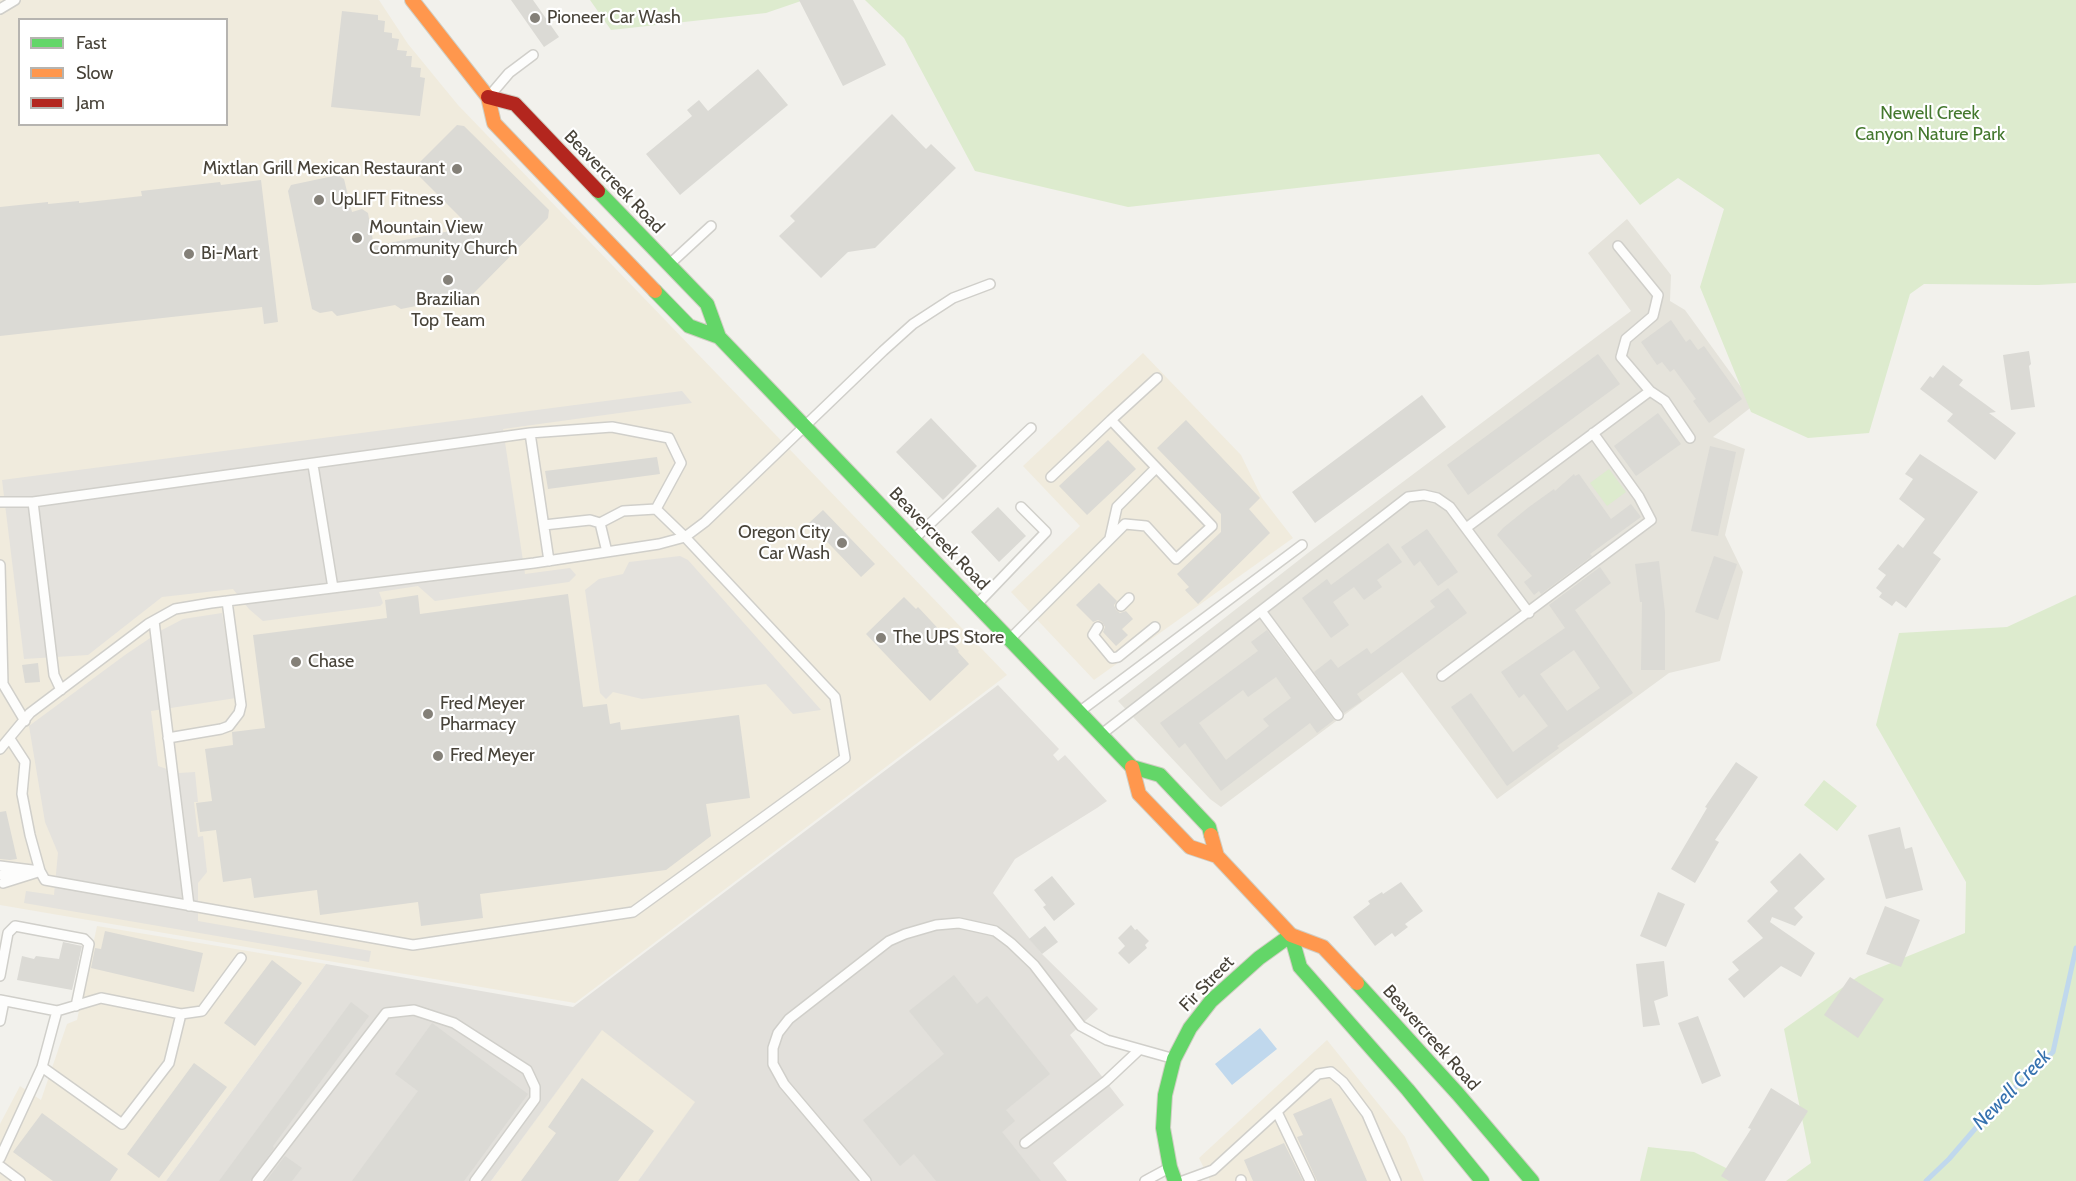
<!DOCTYPE html>
<html>
<head>
<meta charset="utf-8">
<style>
  body { margin:0 }
  #map { position:relative; width:2076px; height:1181px; overflow:hidden; background:#f2f1ec; font-family:Cabin,sans-serif }
  canvas { display:block }
  .legend { position:absolute; left:18px; top:18px; width:210px; height:108px; box-sizing:border-box; background:#fff; border:2px solid #b6b4b0; margin:0; padding:8px 10px; list-style:none; font-size:18px; color:#484339 }
  .legend li { display:flex; align-items:center; gap:12px; height:30px }
  .legend b { width:30px; border:2px solid #b6b4b0 }
</style>
</head>
<body>
<div id="map">
<canvas width="2076" height="1181"></canvas>
<ul class="legend">
<li><b style="height:8px;background:#63d668"></b>Fast</li>
<li><b style="height:8px;background:#ff974d"></b>Slow</li>
<li><b style="height:8px;background:#b3261e"></b>Jam</li>
</ul>
</div>
<script>
const g = document.querySelector('canvas').getContext('2d');
g.lineJoin = 'round';
function fillPath(path, color) { g.fillStyle = color; g.fill(path, 'evenodd'); }
const poly = rows => new Path2D(rows.map(r => 'M' + r).join(''));
function trace(path, color, width, dash) { g.strokeStyle = color; g.lineWidth = width; g.lineCap = dash ? 'butt' : 'round'; g.setLineDash(dash || []); g.stroke(path); }
function label(font, color, halo, rows, align = 'center') {
  g.font = font + ' Cabin,sans-serif'; g.lineWidth = 4.5; g.setLineDash([]); g.textBaseline = 'middle'; g.strokeStyle = halo; g.fillStyle = color; for (const [text, x, y, turn = 0] of rows) {
    g.save(); g.translate(x, y); g.rotate((+turn || 0) * Math.PI / 180); g.textAlign = isNaN(turn) ? turn : align; if (halo) g.strokeText(text, 0, 0); g.fillText(text, 0, 0); g.restore();
  }
}
fillPath(poly([
  [1627,219,1671,275,1670,301,1685,310,1754,405,1713,437,1745,449,1725,535,1743,572,1720,661,1669,673,1497,799,1402,672,1221,807,1210,799,1118,701,1308,553,1631,311,1588,253]
]), '#e5e3db');
fillPath(poly([
  [0,0,379,0,408,44,458,105,1007,675,575,1003,0,905],
  [20,20,226,20,226,124,20,124],
  [1143,353,1241,455,1262,498,1293,538,1094,680,1011,592,1080,526,1023,466],
  [97,926,326,964,166,1181,0,1181,0,1124,20,1086,41,1100,67,1024,77,1020],
  [602,1029,696,1102,638,1181,491,1181],
  [1327,1040,1405,1137,1424,1181,1210,1181,1199,1158]
]), '#f0ebdd');
fillPath(poly([
  [998,685,1059,749,1053,755,1058,761,1065,755,1107,801,1097,808,1015,859,993,893,1042,954,1098,1009,1070,1035,1124,1105,1053,1163,1067,1181,638,1181,695,1102,602,1030,491,1181,166,1181,326,964,573,1007]
]), '#e2e0db');
fillPath(poly([
  [590,0,804,0,766,13,611,30],
  [865,0,2076,0,2076,283,2038,285,1924,284,1910,294,1869,433,1808,438,1751,412,1700,287,1724,209,1678,178,1640,205,1599,154,1128,207,975,171,904,38],
  [1609,469,1626,492,1607,506,1590,483],
  [2076,595,2076,1181,1786,1181,1811,1163,1784,1029,1859,976,1965,933,1966,882,1876,725,1899,633,2007,627],
  [1824,780,1857,806,1837,831,1804,805],
  [1648,1147,1694,1152,1752,1181,1640,1181]
]), '#ddebce');
fillPath(poly([
  [682,391,692,403,503,429,525,574,570,568,576,575,569,582,435,601,418,586,379,592,383,603,380,606,263,621,249,609,233,589,162,597,88,655,24,659,2,480],
  [680,556,688,560,821,710,793,714,766,684,642,699,613,692,606,699,600,693,585,590,599,579,623,574,629,562],
  [222,613,236,698,151,711,158,766,179,773,195,772,198,802,194,802,198,837,203,836,207,872,198,883,198,921,371,951,369,962,24,903,26,891,54,895,58,853,45,822,29,726,125,655,162,630,183,619]
]), '#e4e2dd');
fillPath(poly([
  [1260,1028,1277,1049,1232,1085,1215,1064]
]), '#c0d8ed');
trace(poly([
  [1926,1181,1949,1159,1993,1108,2053,1052,2076,948]
]), '#c0d8ed', 5);
fillPath(poly([
  [511,0,533,0,559,37,544,47],
  [799,0,853,0,886,65,843,86],
  [342,11,378,15,378,20,385,21,384,32,392,33,392,38,399,39,397,50,407,51,406,56,412,56,411,67,421,68,420,77,425,78,420,116,331,107],
  [758,69,788,105,680,195,646,154,692,116,687,110,699,100,708,111],
  [892,114,926,149,931,144,956,168,875,248,848,252,821,278,779,236,795,221,790,216],
  [457,125,464,126,549,210,548,218,472,295,401,309,395,305,337,316,332,311,320,313,312,309,288,191,291,185,338,175,344,179,352,212,362,209,368,213,374,246,470,227,417,174,417,165],
  [261,180,278,322,264,324,262,307,0,336,0,207,48,202,48,204,79,201,79,203,142,196,141,191,220,182,221,185],
  [1671,320,1686,342,1690,339,1698,350,1704,346,1742,399,1709,423,1693,401,1696,399,1674,369,1670,372,1662,362,1657,365,1641,342],
  [2029,351,2031,364,2029,366,2030,373,2035,407,2011,410,2003,355],
  [1598,354,1620,384,1468,495,1447,465],
  [1943,365,1963,380,1959,385,1996,412,1989,413,2016,433,1995,460,1947,421,1953,414,1920,389,1930,376,1933,378],
  [1422,395,1446,427,1315,523,1292,492],
  [1658,413,1681,444,1636,476,1614,446],
  [931,418,977,466,943,500,896,452],
  [1186,420,1260,498,1249,509,1270,533,1198,604,1185,590,1189,587,1177,574,1221,532,1221,514,1157,448],
  [1108,440,1136,469,1087,515,1059,486],
  [1710,446,1736,452,1718,536,1691,531],
  [1920,454,1978,492,1933,553,1941,559,1906,608,1896,601,1892,606,1879,597,1882,593,1876,588,1886,575,1878,569,1898,544,1903,548,1925,519,1899,499,1913,479,1905,474],
  [657,457,660,474,548,489,545,471],
  [1574,474,1575,476,1579,474,1611,519,1631,504,1641,517,1590,554,1592,556,1541,594,1539,591,1534,595,1524,582,1532,576,1497,535,1503,528,1529,507,1554,489,1555,491],
  [998,507,1026,536,999,562,971,532],
  [823,510,875,564,861,577,809,523],
  [1427,529,1458,572,1438,586,1420,561,1414,566,1401,547],
  [1388,543,1402,562,1377,580,1382,587,1364,600,1354,587,1333,602,1349,625,1331,638,1302,598,1327,579,1331,585],
  [1714,556,1737,564,1718,620,1695,612],
  [1659,561,1665,612,1665,670,1641,670,1642,602,1640,602,1635,564],
  [1600,567,1611,583,1575,610,1633,693,1557,746,1559,748,1507,786,1451,707,1471,693,1513,752,1548,726,1524,694,1519,698,1501,672,1565,628,1549,605],
  [1574,650,1600,688,1567,711,1540,674],
  [1099,583,1117,601,1114,605,1116,610,1120,613,1126,611,1133,619,1122,629,1128,635,1116,646,1103,632,1105,627,1102,622,1098,620,1093,622,1076,605],
  [1448,588,1467,613,1357,694,1362,701,1344,713,1314,672,1331,659,1338,668,1367,648,1371,654,1435,607,1430,601],
  [568,594,583,707,607,704,610,724,620,722,621,730,739,715,750,798,706,804,711,836,666,870,480,894,483,918,421,926,418,902,320,915,317,890,254,898,251,878,223,882,216,830,200,832,196,803,212,801,205,749,233,745,232,732,265,728,253,635,387,618,385,600,418,595,420,614],
  [904,597,916,609,918,607,959,651,958,652,969,664,930,701,866,634],
  [1267,630,1334,720,1317,733,1310,723,1221,791,1185,743,1179,748,1160,723,1258,651,1251,642],
  [1276,677,1291,698,1263,719,1269,726,1226,760,1199,723,1243,690,1248,697],
  [38,663,40,682,25,683,22,665],
  [1736,762,1758,777,1715,840,1719,842,1695,883,1671,869,1707,808,1705,807],
  [6,811,17,859,10,860,0,859,0,812],
  [1900,827,1905,849,1912,847,1923,890,1886,899,1868,835],
  [1800,853,1825,879,1794,908,1803,917,1795,926,1772,917,1770,922,1815,953,1801,977,1781,966,1744,998,1728,979,1739,970,1732,962,1763,938,1747,921,1778,891,1770,882],
  [1052,876,1075,904,1054,921,1043,907,1046,905,1034,890],
  [1401,882,1423,911,1405,924,1408,927,1395,937,1392,933,1375,946,1353,917,1370,904,1368,901,1382,892,1383,894],
  [1658,892,1685,904,1666,947,1640,936],
  [1885,906,1920,920,1901,967,1866,954],
  [1131,925,1135,930,1137,929,1149,941,1145,945,1147,948,1129,964,1118,953,1125,946,1118,938],
  [1045,926,1058,942,1042,954,1029,939],
  [105,931,203,953,194,992,91,968,95,948,101,949],
  [63,942,82,946,72,990,17,980,22,956,34,959,36,956,59,959],
  [272,960,302,983,255,1046,224,1023],
  [1664,961,1668,996,1654,1001,1660,1025,1643,1027,1636,964],
  [954,975,977,1004,987,996,1050,1074,1006,1110,1015,1121,1002,1132,1041,1181,936,1181,914,1154,900,1166,863,1120,944,1054,909,1011],
  [1850,977,1884,999,1858,1038,1824,1015],
  [351,1002,369,1016,273,1146,274,1148,250,1181,219,1181],
  [1698,1016,1721,1076,1702,1084,1678,1023],
  [432,1023,528,1094,464,1181,352,1181,418,1091,395,1074],
  [194,1063,227,1087,159,1178,127,1154],
  [582,1078,654,1131,618,1181,521,1181,556,1133,548,1127],
  [1771,1088,1808,1111,1765,1181,1729,1181,1721,1176,1751,1129,1748,1128],
  [1331,1098,1367,1181,1317,1181,1297,1137,1303,1135,1293,1114],
  [42,1113,118,1169,110,1181,53,1181,13,1152],
  [1284,1143,1303,1181,1253,1181,1244,1160],
  [285,1156,302,1168,292,1181,266,1181]
]), '#dbdad5');
const lane = poly([
  [0,9,15,0],
  [492,93,509,73,533,55],
  [1618,246,1658,295,1653,316,1626,339,1621,357,1650,391,1665,401,1690,438],
  [673,261,711,226],
  [1111,420,1157,378],
  [313,465,333,588],
  [0,502,33,502],
  [600,523,623,511,656,509],
  [544,525,590,520,600,523,607,552],
  [1466,528,1650,391],
  [915,538,1031,428],
  [1110,538,1117,507,1156,468],
  [0,565,3,684,25,721],
  [979,602,1046,532,1021,507],
  [1121,606,1129,598],
  [1261,611,1338,715],
  [154,621,189,906],
  [1098,627,1093,635,1112,658,1118,657,1155,627],
  [1013,636,1125,524,1146,526,1176,559,1212,526,1111,420,1051,477],
  [1442,676,1651,520,1639,497,1593,433],
  [61,690,54,675,33,502,530,433,549,561],
  [1083,709,1302,545],
  [1103,733,1408,497,1424,495,1437,498,1450,507,1529,613],
  [168,738,221,729,229,726,239,713,241,705,227,601],
  [10,739,25,762,22,794,30,835,40,871,45,880,413,945,633,912,845,758,835,697,685,537,656,509,681,463,669,438,612,427,530,433],
  [0,749,30,713,148,624,175,609,211,603,534,563,659,544,685,537,705,522,883,351,913,324,953,298,990,284],
  [0,866,40,871],
  [2,875,20,873],
  [3,883,38,872],
  [0,976,8,933,15,926,84,939,89,944,76,1006],
  [0,1000,57,1011,101,998,181,1014,202,1011,241,958],
  [0,1021,4,1001],
  [42,1067,122,1124,169,1063,181,1014],
  [1277,1112,1310,1181],
  [1025,1143,1106,1081,1139,1050],
  [0,1158,42,1067,57,1011],
  [0,1166,20,1181],
  [1241,1180,1241,1181],
  [257,1181,386,1013,414,1010,454,1023,527,1070,535,1087,535,1099,475,1181],
  [866,1181,784,1084,773,1064,773,1048,778,1033,789,1019,889,941,905,934,936,925,959,923,995,931,1011,943,1034,965,1081,1026,1107,1040,1171,1058],
  [1145,1181,1169,1168],
  [1183,1181,1213,1170,1318,1074,1331,1072,1343,1082,1367,1114,1396,1181]
]);
const fast = poly([
  [598,191,707,304,719,337],
  [655,291,689,326,719,337,1132,767,1160,775,1209,827,1211,835],
  [1291,935,1300,967,1408,1090,1482,1181],
  [1357,983,1458,1094,1532,1181],
  [1175,1181,1170,1167,1163,1128,1165,1095,1174,1059,1190,1028,1211,1001,1259,958,1291,935]
]);
const slow = poly([
  [412,0,488,97,494,123,655,291],
  [1132,767,1139,794,1190,847,1217,856],
  [1211,835,1217,856,1291,935,1323,947,1357,983]
]);
const jam = poly([
  [488,97,515,104,598,191]
]);
trace(lane, '#d0cfca', 12);
trace(fast, '#d0cec3', 16);
trace(slow, '#d0cec3', 16);
trace(jam, '#d0cec3', 16);
trace(lane, '#fdfdfc', 9);
trace(fast, '#63d668', 14);
trace(slow, '#ff974d', 14);
trace(jam, '#b3261e', 14);
for (const [x, y, r, color] of [
  [535,18,6,"#848078"],
  [457,169,6,"#848078"],
  [319,200,6,"#848078"],
  [357,238,6,"#848078"],
  [189,254,6,"#848078"],
  [448,280,6,"#848078"],
  [842,543,6,"#848078"],
  [881,638,6,"#848078"],
  [296,662,6,"#848078"],
  [428,714,6,"#848078"],
  [438,756,6,"#848078"]
]) { const dot = new Path2D(); dot.arc(x, y, r, 0, 2 * Math.PI); g.fillStyle = color; g.fill(dot); trace(dot, '#fff', 2); }
label('18px', '#484339', '#fff', [
  ["Pioneer Car Wash",547,18],
  ["Mixtlan Grill Mexican Restaurant",445,169,"right"],
  ["UpLIFT Fitness",331,200],
  ["Mountain View",369,228],
  ["Community Church",369,249],
  ["Bi-Mart",201,254],
  ["Brazilian",448,300,"center"],
  ["Top Team",448,321,"center"],
  ["Oregon City",830,533,"right"],
  ["Car Wash",830,554,"right"],
  ["The UPS Store",893,638],
  ["Chase",308,662],
  ["Fred Meyer",440,704],
  ["Pharmacy",440,725],
  ["Fred Meyer",450,756]
], 'left');
label('18px', '#44782e', '#fff', [
  ["Newell Creek",1930,114],
  ["Canyon Nature Park",1930,135]
]);
label('18px', '#484339', '#fff', [
  ["Beavercreek Road",614,182,46],
  ["Beavercreek Road",939,539,46],
  ["Fir Street",1207,984,-46],
  ["Beavercreek Road",1431,1038,48]
]);
label('italic 20px', '#3672af', '#fff', [
  ["Newell Creek",2012,1090,-46]
]);
</script>
</body>
</html>
